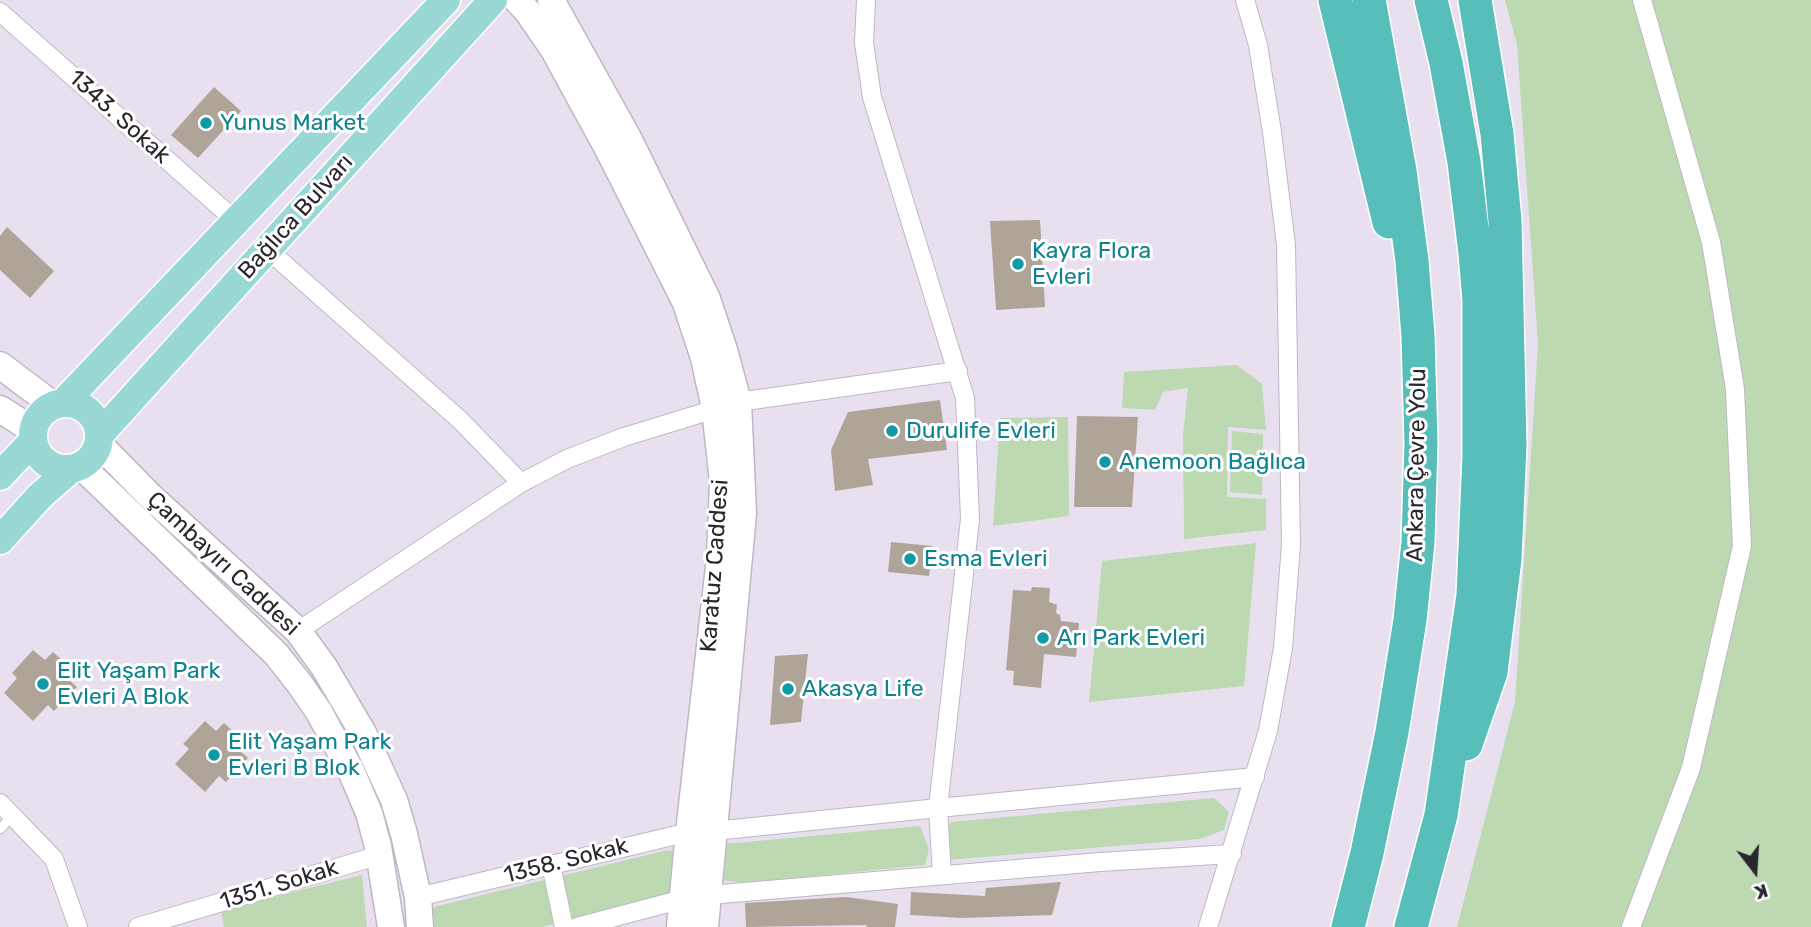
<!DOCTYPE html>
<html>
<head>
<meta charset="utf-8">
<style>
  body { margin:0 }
  #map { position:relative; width:1811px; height:927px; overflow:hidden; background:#e8e0ef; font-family:Rubik,sans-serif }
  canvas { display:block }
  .north { position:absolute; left:1720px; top:836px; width:70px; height:70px; -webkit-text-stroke:5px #fff; paint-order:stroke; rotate:163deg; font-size:19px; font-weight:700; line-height:28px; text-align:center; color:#29262c }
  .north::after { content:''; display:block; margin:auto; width:24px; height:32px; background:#29262c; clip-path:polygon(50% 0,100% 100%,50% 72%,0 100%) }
</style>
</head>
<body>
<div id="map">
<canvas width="1811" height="927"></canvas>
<div class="north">K</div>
</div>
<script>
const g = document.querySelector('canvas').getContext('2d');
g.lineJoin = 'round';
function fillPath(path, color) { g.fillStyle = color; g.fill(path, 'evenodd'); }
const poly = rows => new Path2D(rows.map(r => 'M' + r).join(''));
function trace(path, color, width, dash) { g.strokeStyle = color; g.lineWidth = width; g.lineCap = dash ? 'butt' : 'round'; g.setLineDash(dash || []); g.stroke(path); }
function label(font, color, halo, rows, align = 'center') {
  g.font = font + ' Rubik,sans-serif'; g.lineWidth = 6; g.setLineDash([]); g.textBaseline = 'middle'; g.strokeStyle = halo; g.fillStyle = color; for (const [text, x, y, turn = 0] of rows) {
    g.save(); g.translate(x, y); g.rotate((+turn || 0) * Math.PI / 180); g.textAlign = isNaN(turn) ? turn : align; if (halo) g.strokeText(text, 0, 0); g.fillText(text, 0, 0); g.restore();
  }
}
fillPath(poly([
  [1505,0,1811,0,1811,927,1457,927,1515,702,1538,344,1517,45],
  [1237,365,1262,384,1266,430,1228,427,1227,497,1266,499,1266,530,1184,539,1183,434,1188,388,1163,392,1155,410,1122,408,1124,372],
  [1068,417,1069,516,993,526,1000,418],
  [1232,431,1263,434,1262,495,1230,492],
  [1256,543,1244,686,1089,702,1102,561],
  [1214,798,1229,812,1224,830,1200,839,948,860,944,839,951,822],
  [920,826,929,849,925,865,745,883,721,880,724,844],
  [668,850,681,853,679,889,667,897,542,927,435,927,433,907],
  [362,875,367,927,224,927,221,910]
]), '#bdd9b2');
fillPath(poly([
  [214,87,241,111,198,158,171,135],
  [1040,220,1045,307,996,310,990,221],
  [7,227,54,271,30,298,0,270,0,236],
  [940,400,947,450,868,459,873,485,835,491,831,450,848,412],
  [1077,416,1138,417,1132,507,1074,507],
  [891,542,932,546,929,576,888,572],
  [1032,587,1050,588,1049,602,1057,605,1056,613,1060,615,1061,621,1079,623,1076,657,1044,654,1041,688,1013,685,1014,671,1006,670,1013,590,1031,591],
  [33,650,45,660,53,652,76,673,69,680,77,687,54,711,48,705,33,721,4,693,17,678,12,673],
  [808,654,801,722,770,725,775,656],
  [205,721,216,731,224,723,247,744,240,751,248,758,226,782,219,776,205,792,175,764,189,749,183,744],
  [1061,882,1052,915,962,918,910,915,911,892,985,896,986,888],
  [846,897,898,904,895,927,866,927,867,925,746,927,745,903]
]), '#afa498');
const lane = poly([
  [0,829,13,815]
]);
const street = poly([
  [0,12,237,222],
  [267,249,460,420,521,483],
  [298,631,521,483,567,459,624,437,738,402,958,371],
  [0,803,54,859,78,927],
  [551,865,564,927],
  [942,875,938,808,1255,777],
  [709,895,1100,862,1232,854],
  [418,897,689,832,714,831,938,808,970,519,965,398,872,97,864,43,866,0],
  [138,927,380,855],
  [577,927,683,899],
  [1208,927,1268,731,1283,648,1291,545,1286,245,1272,132,1258,45,1245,0],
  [1631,927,1691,768,1742,546,1735,389,1711,242,1642,0]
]);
const secondary = poly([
  [517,0,528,12,554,50,607,147,686,303,704,358,715,408,723,482,720,558,689,832,680,927],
  [551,0,627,136,707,299,724,350,738,402,743,513,705,927],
  [0,365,53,405],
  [0,409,33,430],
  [99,444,149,495,298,631,324,667,363,733,394,800,404,834,418,897,420,927],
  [81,466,276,654,299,683,319,712,352,773,369,813,378,846,391,927]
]);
const primary = poly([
  [64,402,446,0],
  '33 436a33 33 0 1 1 66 0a33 33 0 1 1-66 0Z',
  [100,434,493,0],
  [0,476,33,441],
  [0,540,40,496,71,469]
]);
const highway = poly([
  [1335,0,1389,222],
  [1466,744,1491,672,1505,559,1510,445,1505,221,1497,134,1475,0],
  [1348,927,1367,853,1392,732,1410,620,1418,542,1421,443,1418,336,1412,261,1400,171,1369,0],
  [1411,927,1441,815,1473,595,1479,456,1479,300,1475,253,1464,162,1446,63,1431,0]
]);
trace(lane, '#bfb7c6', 11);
trace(street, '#bfb7c6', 20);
trace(secondary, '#bfb7c6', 29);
trace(primary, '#fff', 31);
trace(highway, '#fff', 36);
trace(lane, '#fff', 9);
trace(street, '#fff', 18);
trace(secondary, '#fff', 26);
trace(primary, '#9ad8d5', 28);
trace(highway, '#57beb9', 33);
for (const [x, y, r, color] of [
  [206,123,7,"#0f9aa8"],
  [1018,264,7,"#0f9aa8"],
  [892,431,7,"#0f9aa8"],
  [1105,462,7,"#0f9aa8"],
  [910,559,7,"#0f9aa8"],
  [1043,638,7,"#0f9aa8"],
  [43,684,7,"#0f9aa8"],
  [788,689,7,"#0f9aa8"],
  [214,755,7,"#0f9aa8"]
]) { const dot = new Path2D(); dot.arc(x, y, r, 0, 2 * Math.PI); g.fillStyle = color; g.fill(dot); trace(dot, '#fff', 2.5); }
label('23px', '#29262c', '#fff', [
  ["1343. Sokak",119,117,42],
  ["Bağlıca Bulvarı",296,217,-48],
  ["Ankara Çevre Yolu",1417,465,-89],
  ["Çambayırı Caddesi",223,564,43],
  ["Karatuz Caddesi",715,566,-86],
  ["1358. Sokak",566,861,-14],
  ["1351. Sokak",279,885,-17]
]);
label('23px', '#0d838f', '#fff', [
  ["Yunus Market",220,123],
  ["Kayra Flora",1032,251],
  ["Evleri",1032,277],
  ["Durulife Evleri",906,431],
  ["Anemoon Bağlıca",1119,462],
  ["Esma Evleri",924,559],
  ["Arı Park Evleri",1057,638],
  ["Elit Yaşam Park",57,671],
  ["Evleri A Blok",57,697],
  ["Akasya Life",802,689],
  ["Elit Yaşam Park",228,742],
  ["Evleri B Blok",228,768]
], 'left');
</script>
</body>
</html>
